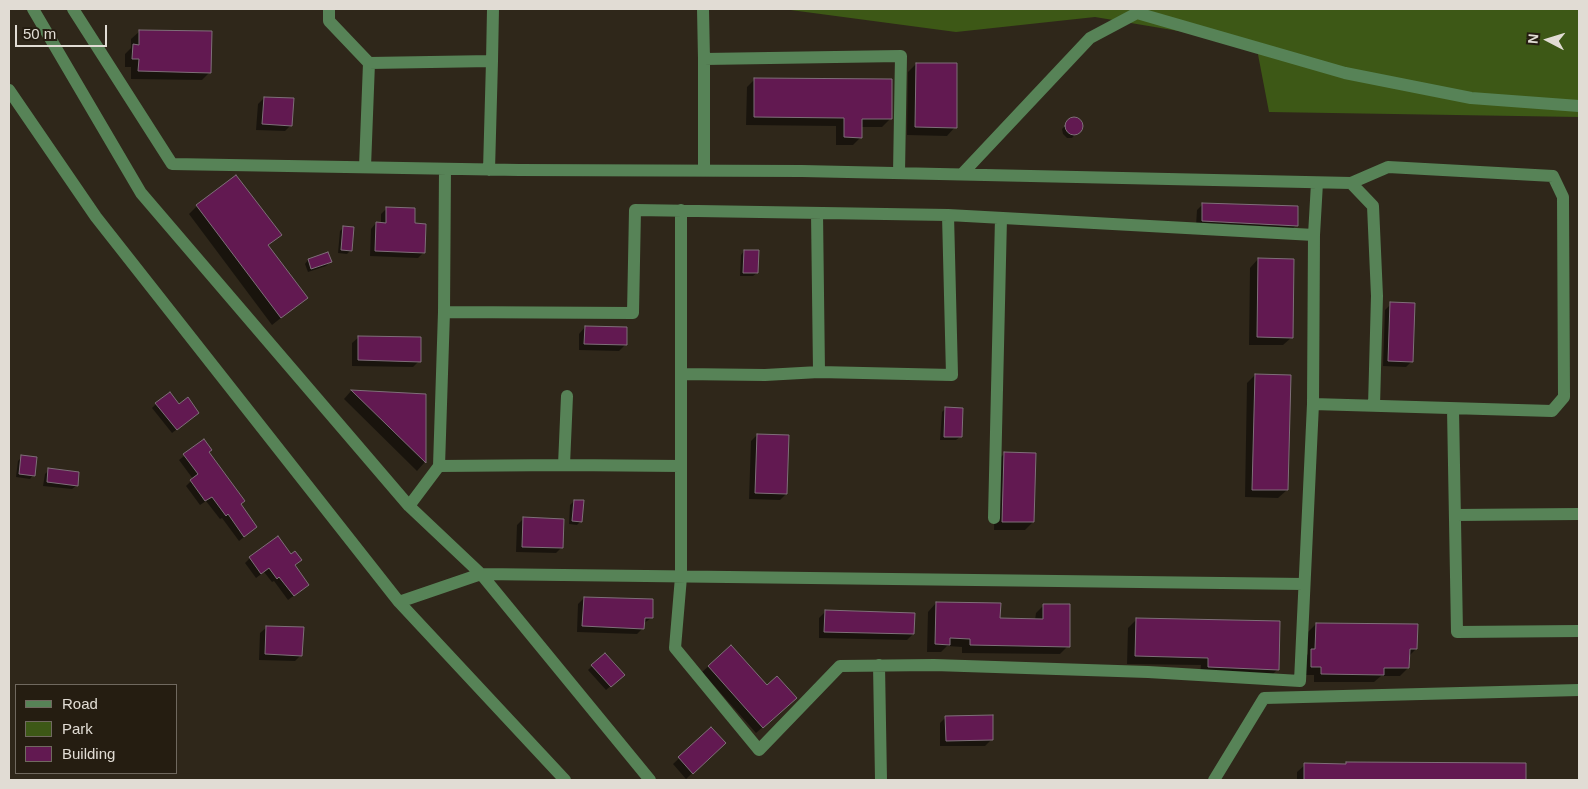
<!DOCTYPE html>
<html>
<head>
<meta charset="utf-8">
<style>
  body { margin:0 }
  #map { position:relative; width:1588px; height:789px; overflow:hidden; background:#2f271a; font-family:Helvetica,sans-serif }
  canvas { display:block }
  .frame { position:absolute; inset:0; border:10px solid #e1dcd4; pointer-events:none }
  .legend { position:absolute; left:15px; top:684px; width:162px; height:90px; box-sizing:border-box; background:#251d11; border:1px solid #70695f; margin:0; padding:6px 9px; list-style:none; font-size:15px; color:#e1dcd4 }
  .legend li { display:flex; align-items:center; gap:10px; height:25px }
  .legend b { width:25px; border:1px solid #70695f }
  .north { position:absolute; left:1523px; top:15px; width:50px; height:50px; -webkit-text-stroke:4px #251d11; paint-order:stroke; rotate:275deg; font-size:14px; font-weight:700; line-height:20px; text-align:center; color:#e1dcd4 }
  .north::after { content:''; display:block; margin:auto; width:18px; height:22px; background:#e1dcd4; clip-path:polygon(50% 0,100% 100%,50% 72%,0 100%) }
  .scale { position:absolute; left:15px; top:25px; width:92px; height:22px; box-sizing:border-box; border:2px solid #e1dcd4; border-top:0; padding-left:6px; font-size:15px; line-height:18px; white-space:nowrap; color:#e1dcd4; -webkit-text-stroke:4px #251d11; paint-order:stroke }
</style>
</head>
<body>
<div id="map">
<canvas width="1588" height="789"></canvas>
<div class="frame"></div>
<ul class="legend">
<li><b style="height:6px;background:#578357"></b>Road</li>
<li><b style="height:14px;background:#3d5816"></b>Park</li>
<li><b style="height:14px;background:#621951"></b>Building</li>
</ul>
<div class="north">N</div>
<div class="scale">50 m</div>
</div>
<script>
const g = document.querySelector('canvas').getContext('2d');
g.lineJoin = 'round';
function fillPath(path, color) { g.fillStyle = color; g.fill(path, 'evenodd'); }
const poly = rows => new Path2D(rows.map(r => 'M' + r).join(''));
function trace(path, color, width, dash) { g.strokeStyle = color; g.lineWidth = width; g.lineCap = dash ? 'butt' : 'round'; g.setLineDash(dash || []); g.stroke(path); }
fillPath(poly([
  [783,9,1579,9,1579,117,1269,112,1256,44,1095,17,956,32]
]), '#3d5816');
fillPath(poly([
  [140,31,210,72,202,80,131,79,131,67,125,67,125,54,131,48,131,39],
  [916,64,955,127,947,136,907,135,908,72],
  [755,79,891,118,882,127,861,127,861,137,853,145,836,145,836,126,746,125,747,87],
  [264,98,291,125,285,131,256,130,258,104],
  [1072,119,1076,119,1080,122,1081,128,1072,138,1067,138,1063,134,1062,129],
  [236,176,280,235,267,246,306,298,272,325,189,214,197,206],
  [1203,204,1296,225,1290,232,1196,226,1197,210],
  [387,208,424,252,418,258,370,256,371,229,376,223,381,224,381,214],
  [344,227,351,250,347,254,338,253,340,231],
  [744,251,757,273,753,276,740,276,741,255],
  [1258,259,1292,337,1283,345,1249,345,1250,268],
  [308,260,330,262,326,266,308,272,305,264],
  [1391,304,1412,361,1406,367,1383,366,1385,310],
  [585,327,625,345,619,351,579,350,579,334],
  [359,337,419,361,413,367,352,366,352,343],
  [1255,375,1287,490,1278,498,1245,497,1247,383],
  [351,391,425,396,424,463,417,471,344,399],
  [156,404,179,406,194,416,172,433,152,408],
  [946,408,960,437,956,440,940,440,942,412],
  [757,435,786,494,780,500,749,499,751,441],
  [203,441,207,453,240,505,256,527,239,541,222,518,220,519,206,501,200,505,186,486,193,479,179,460],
  [1004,454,1033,522,1025,530,994,530,996,462],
  [22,457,33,475,30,479,16,477,18,461],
  [49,470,76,486,72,489,43,486,45,474],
  [574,501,581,521,577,525,569,524,570,505],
  [523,519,562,547,556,553,516,552,517,525],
  [250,558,294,566,303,589,288,600,274,581,272,582,264,572,256,578,245,563],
  [584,598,651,618,643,624,643,628,637,634,577,632,578,604],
  [936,603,999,620,1035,620,1036,613,1044,605,1068,646,1060,654,962,653,962,647,947,646,941,652,927,652,928,612],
  [825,612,913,634,907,640,819,638,819,618],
  [1136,620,1278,669,1270,677,1200,675,1201,665,1127,664,1128,628],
  [1316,624,1416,649,1408,657,1408,668,1400,676,1381,676,1374,682,1314,682,1314,675,1303,675,1303,659,1308,654,1308,632],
  [267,627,301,655,295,661,259,660,260,633],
  [730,647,767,687,789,704,756,733,702,672],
  [605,654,623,675,606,690,588,670],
  [946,717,991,740,985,746,940,746,940,723],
  [711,728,724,743,686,779,673,764],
  [1524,764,1524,780,1297,780,1297,772,1305,765]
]), '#0007');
const building = poly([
  [139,30,212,31,211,73,138,71,139,59,132,59,133,44,139,45,139,30],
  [916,63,957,63,957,128,915,127,916,63],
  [754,78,892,79,892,119,862,119,862,138,844,137,844,118,754,117,754,78],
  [264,97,294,98,292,126,262,124,264,97],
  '1065 126a9 9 0 1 1 18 0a9 9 0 1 1-18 0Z',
  [236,175,282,235,268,245,308,298,281,318,196,205,236,175],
  [1202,203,1298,206,1298,226,1202,221,1202,203],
  [386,207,415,208,415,223,426,224,425,253,375,251,376,222,386,223,386,207],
  [343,226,354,227,352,251,341,250,343,226],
  [744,250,759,250,758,273,743,273,744,250],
  [328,252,332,262,311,269,308,259,328,252],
  [1258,258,1294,259,1293,338,1257,337,1258,258],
  [1390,302,1415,303,1413,362,1388,361,1390,302],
  [585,326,627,327,627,345,584,344,585,326],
  [358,336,421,337,421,362,358,360,358,336],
  [1255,374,1291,375,1288,490,1252,490,1255,374],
  [351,390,426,394,426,463,351,390],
  [170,392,179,404,188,397,199,413,177,430,155,403,170,392],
  [945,407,963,408,962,437,944,437,945,407],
  [757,434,789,435,787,494,755,493,757,434],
  [204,439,212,450,209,452,245,501,241,504,257,527,244,537,228,514,226,516,212,497,205,501,190,480,198,474,183,454,204,439],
  [1004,452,1036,453,1034,522,1002,522,1004,452],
  [21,455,37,457,35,476,19,474,21,455],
  [48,468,79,472,78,486,47,482,48,468],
  [574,500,584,500,582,522,572,521,574,500],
  [523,517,564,519,563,548,522,547,523,517],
  [278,536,291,554,295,551,302,560,295,565,309,585,294,596,279,577,277,579,269,568,261,574,249,557,278,536],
  [584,597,653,599,653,618,645,618,644,629,582,626,584,597],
  [936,602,1001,603,1000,618,1043,619,1043,604,1070,604,1070,647,970,645,970,639,950,638,950,645,935,644,936,602],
  [825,610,915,613,914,634,824,632,825,610],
  [1136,618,1280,621,1279,670,1208,667,1208,658,1135,656,1136,618],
  [1316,623,1418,624,1417,649,1410,649,1409,668,1384,668,1384,675,1321,674,1321,667,1311,667,1311,649,1315,649,1316,623],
  [266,626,304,627,302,656,265,654,266,626],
  [731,645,767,685,777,676,797,698,763,728,708,666,731,645],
  [605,653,625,675,611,687,591,665,605,653],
  [993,715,993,740,946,741,945,716,993,715],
  [711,727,726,743,693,774,678,757,711,727],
  [1346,762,1526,763,1526,780,1304,780,1304,763,1346,764,1346,762]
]);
fillPath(building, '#621951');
trace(building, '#7f6f79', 1);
trace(poly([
  [33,9,141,193,409,506,481,574,650,780],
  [73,9,172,164,519,170,802,171,1351,183,1388,167,1553,176,1563,197,1564,397,1552,411,1313,404],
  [329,9,329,21,369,63,365,167],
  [703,9,704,59,901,56,899,173],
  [704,59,704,170],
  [369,63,492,61,493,9],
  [9,90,96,217,399,602,565,780],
  [489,170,492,61],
  [962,174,1090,38,1137,13,1345,73,1471,98,1579,106],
  [1351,183,1373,206,1377,296,1374,406],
  [817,213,819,372],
  [1314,235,1317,183],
  [444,312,633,313,635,210,948,215,1314,235,1313,404,1300,681,1148,672,934,665,840,666,759,750,675,648,681,577,681,210],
  [681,374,765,375,819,372,952,375,948,215],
  [1453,409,1457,632,1579,631],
  [564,465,681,466],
  [439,466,564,465,567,396],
  [409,506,439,466,444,312,445,169],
  [1455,515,1579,514],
  [994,518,1001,218],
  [399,602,481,574,1304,584],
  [879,665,881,780],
  [1214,780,1264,698,1579,690]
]), '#578357', 12);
</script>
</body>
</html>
